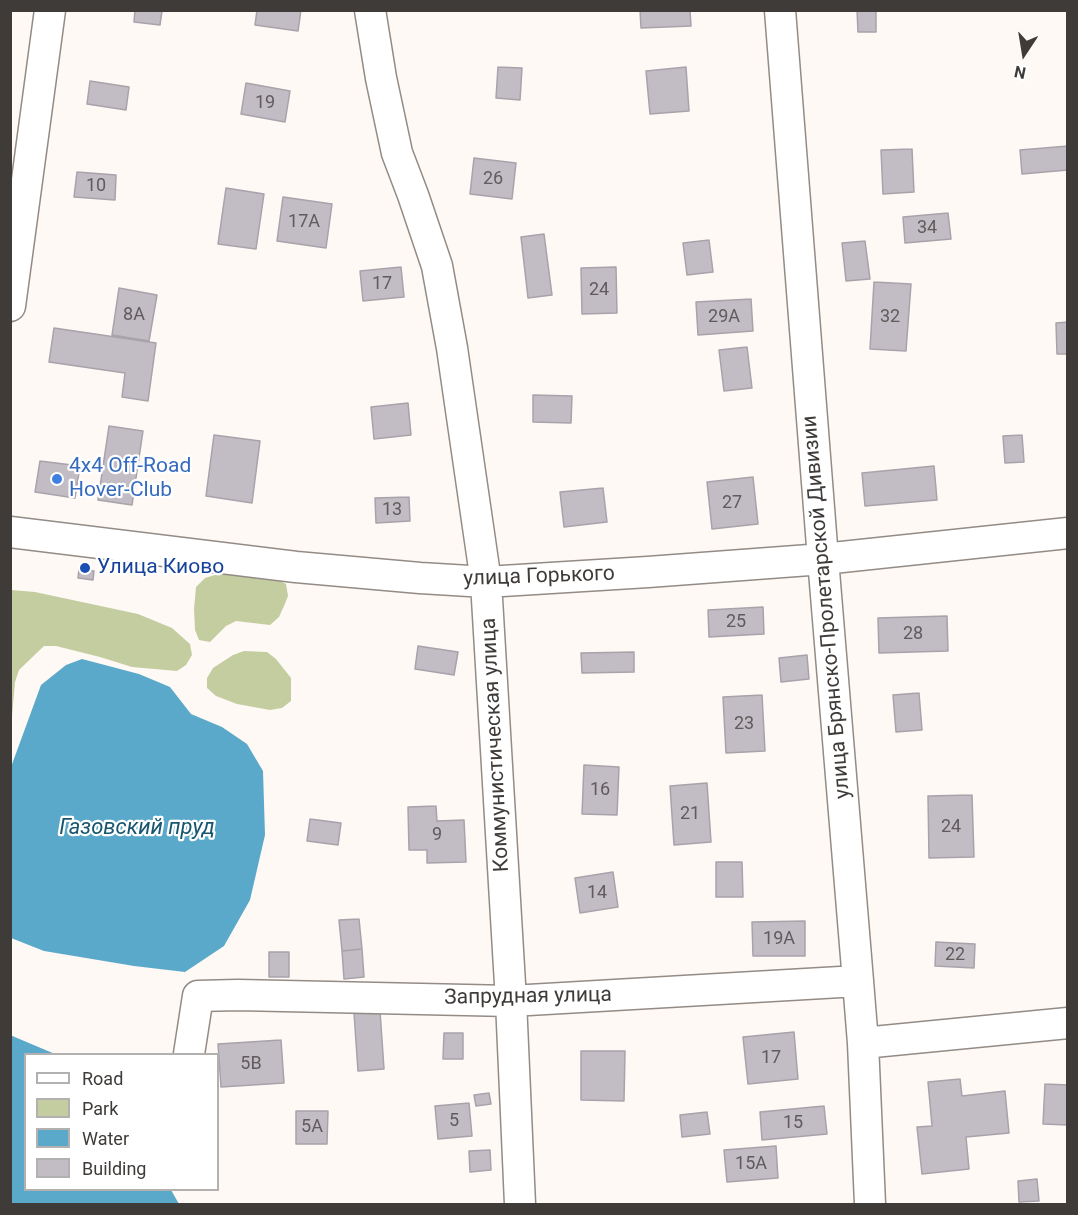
<!DOCTYPE html>
<html>
<head>
<meta charset="utf-8">
<style>
  body { margin:0 }
  #map { position:relative; width:1078px; height:1215px; overflow:hidden; background:#fef9f5; font-family:Roboto,sans-serif }
  canvas { display:block }
  .frame { position:absolute; inset:0; border:12px solid #3f3b39; pointer-events:none }
  .legend { position:absolute; left:24px; top:1053px; width:195px; height:138px; box-sizing:border-box; background:#fff; border:2px solid #b2b1b0; margin:0; padding:8px 10px; list-style:none; font-size:18px; color:#3f3b39 }
  .legend li { display:flex; align-items:center; gap:12px; height:30px }
  .legend b { width:30px; border:2px solid #b2b1b0 }
  .north { position:absolute; left:994px; top:24px; width:60px; height:60px; -webkit-text-stroke:4px #fff; paint-order:stroke; rotate:192deg; font-size:16px; font-weight:700; line-height:24px; text-align:center; color:#3f3b39 }
  .north::after { content:''; display:block; margin:auto; width:21px; height:27px; background:#3f3b39; clip-path:polygon(50% 0,100% 100%,50% 72%,0 100%) }
</style>
</head>
<body>
<div id="map">
<canvas width="1078" height="1215"></canvas>
<div class="frame"></div>
<ul class="legend">
<li><b style="height:8px;background:#fff"></b>Road</li>
<li><b style="height:16px;background:#c4cda0"></b>Park</li>
<li><b style="height:16px;background:#5ba9ca"></b>Water</li>
<li><b style="height:16px;background:#c2bcc4"></b>Building</li>
</ul>
<div class="north">N</div>
</div>
<script>
const g = document.querySelector('canvas').getContext('2d');
g.lineJoin = 'round';
function fillPath(path, color) { g.fillStyle = color; g.fill(path, 'evenodd'); }
const poly = rows => new Path2D(rows.map(r => 'M' + r).join(''));
function trace(path, color, width, dash) { g.strokeStyle = color; g.lineWidth = width; g.lineCap = dash ? 'butt' : 'round'; g.setLineDash(dash || []); g.stroke(path); }
function label(font, color, halo, rows, align = 'center') {
  g.font = font + ' Roboto,sans-serif'; g.lineWidth = 4.5; g.setLineDash([]); g.textBaseline = 'middle'; g.strokeStyle = halo; g.fillStyle = color; for (const [text, x, y, turn = 0] of rows) {
    g.save(); g.translate(x, y); g.rotate((+turn || 0) * Math.PI / 180); g.textAlign = isNaN(turn) ? turn : align; if (halo) g.strokeText(text, 0, 0); g.fillText(text, 0, 0); g.restore();
  }
}
fillPath(poly([
  [228,571,275,578,286,584,288,596,284,606,279,617,270,625,236,621,226,626,210,642,199,640,195,630,194,609,196,587,205,578],
  [11,590,35,592,138,614,172,628,190,644,192,655,186,665,177,671,132,667,100,657,56,646,44,646,19,670,15,682,11,728],
  [244,651,267,652,276,659,291,678,291,701,282,708,270,710,237,704,216,696,207,688,207,678,213,668,233,655]
]), '#c4cda0');
fillPath(poly([
  [82,659,139,674,170,687,191,714,222,727,247,744,263,771,265,835,250,900,224,946,185,972,134,966,44,951,11,938,11,767,41,685,66,665],
  [10,1035,55,1054,26,1054,26,1190,171,1190,179,1204,11,1204]
]), '#5ba9ca');
const building = poly([
  [135,10,162,11,160,25,134,22,135,10],
  [257,10,301,10,298,31,255,25,257,10],
  [640,10,690,10,691,26,641,28,640,10],
  [857,10,876,10,876,32,858,32,857,10],
  [498,67,522,68,520,100,496,98,498,67],
  [686,67,689,111,650,114,646,71,686,67],
  [90,81,129,87,126,110,87,104,90,81],
  [246,83,290,91,285,122,241,114,246,83],
  [1068,146,1068,170,1022,174,1020,150,1068,146],
  [912,149,914,192,883,194,881,150,912,149],
  [474,158,516,163,512,199,470,194,474,158],
  [77,172,116,175,115,200,74,197,77,172],
  [226,188,264,194,256,249,218,244,226,188],
  [283,197,332,204,326,248,277,241,283,197],
  [948,213,951,239,905,243,903,217,948,213],
  [544,234,552,295,528,298,521,237,544,234],
  [709,240,713,272,687,275,683,243,709,240],
  [865,241,870,279,846,281,842,243,865,241],
  [401,267,404,297,363,301,360,271,401,267],
  [616,267,617,313,582,314,581,268,616,267],
  [874,282,911,284,906,351,870,349,874,282],
  [119,288,157,295,149,341,112,335,119,288],
  [751,299,753,331,698,335,696,302,751,299],
  [1068,322,1068,354,1057,354,1056,323,1068,322],
  [54,328,156,343,148,401,122,397,125,373,49,362,54,328],
  [747,347,752,388,724,391,719,350,747,347],
  [533,395,572,396,571,423,533,422,533,395],
  [408,403,411,435,374,439,371,407,408,403],
  [109,426,143,431,132,505,98,500,109,426],
  [214,435,260,441,252,503,206,496,214,435],
  [1022,435,1024,462,1005,463,1003,436,1022,435],
  [40,461,80,466,75,498,35,492,40,461],
  [934,466,937,500,865,506,862,473,934,466],
  [753,477,758,524,712,529,707,482,753,477],
  [603,488,607,522,564,527,560,492,603,488],
  [409,497,410,521,376,523,375,498,409,497],
  [79,569,94,571,93,580,78,578,79,569],
  [763,607,764,634,709,637,708,610,763,607],
  [947,616,948,651,879,653,878,618,947,616],
  [418,646,458,652,454,675,415,669,418,646],
  [634,652,634,672,582,673,581,653,634,652],
  [807,655,809,679,781,682,779,658,807,655],
  [919,693,922,730,896,732,893,695,919,693],
  [762,695,765,751,726,753,723,697,762,695],
  [584,765,619,767,617,815,582,814,584,765],
  [707,783,711,842,674,845,670,786,707,783],
  [972,795,974,857,929,858,928,796,972,795],
  [436,806,437,821,464,820,466,862,427,863,427,850,409,850,408,807,436,806],
  [310,819,341,823,338,845,307,841,310,819],
  [716,862,742,862,743,897,716,897,716,862],
  [613,872,618,907,580,913,575,878,613,872],
  [359,919,362,949,342,951,339,920,359,919],
  [805,921,805,956,753,956,752,922,805,921],
  [936,942,975,944,974,968,935,966,936,942],
  [362,949,364,977,344,979,342,951,362,949],
  [269,952,289,952,289,977,269,977,269,952],
  [380,1011,384,1069,358,1071,354,1013,380,1011],
  [794,1032,798,1079,748,1084,743,1037,794,1032],
  [444,1033,463,1033,463,1059,443,1059,444,1033],
  [281,1040,284,1083,221,1087,218,1044,281,1040],
  [581,1051,625,1051,624,1101,581,1100,581,1051],
  [960,1079,962,1096,1005,1091,1009,1133,966,1137,969,1169,922,1174,917,1127,932,1126,928,1082,960,1079],
  [1045,1084,1068,1085,1068,1125,1043,1124,1045,1084],
  [489,1093,491,1104,476,1106,474,1095,489,1093],
  [469,1103,472,1136,438,1139,435,1106,469,1103],
  [824,1106,827,1134,762,1140,760,1112,824,1106],
  [296,1111,328,1111,327,1144,296,1144,296,1111],
  [707,1112,710,1134,682,1137,680,1115,707,1112],
  [776,1146,778,1178,727,1182,724,1150,776,1146],
  [490,1150,491,1170,470,1172,469,1151,490,1150],
  [1037,1179,1039,1201,1019,1202,1018,1181,1037,1179]
]);
fillPath(building, '#c2bcc4');
trace(building, '#a8a2aa', 1.5);
const minor = poly([
  [370,10,381,78,397,153,413,195,437,266,452,348,486,582,511,1001,520,1204],
  [780,10,823,559,858,981,863,1043,870,1204],
  [10,306,50,10],
  [10,532,296,567,420,578,486,582,648,572,823,559,1068,533],
  [863,1043,1068,1023],
  [189,1054,198,996,238,995,511,1001,858,981]
]);
trace(minor, '#938b85', 33);
trace(minor, '#fff', 30);
for (const [x, y, r, color] of [
  [57,479,6,"#3f7fe0"],
  [85,568,6,"#1a4fb4"]
]) { const dot = new Path2D(); dot.arc(x, y, r, 0, 2 * Math.PI); g.fillStyle = color; g.fill(dot); trace(dot, '#fff', 2); }
label('18px', '#605b5c', null, [
  ["19",265,103],
  ["26",493,179],
  ["10",96,186],
  ["17А",304,222],
  ["34",927,228],
  ["17",382,284],
  ["24",599,290],
  ["8А",134,315],
  ["29А",724,317],
  ["32",890,317],
  ["27",732,503],
  ["13",392,510],
  ["25",736,622],
  ["28",913,634],
  ["23",744,724],
  ["16",600,790],
  ["21",690,814],
  ["24",951,827],
  ["9",437,835],
  ["14",597,893],
  ["19А",779,939],
  ["22",955,955],
  ["17",771,1058],
  ["5В",251,1064],
  ["5",454,1121],
  ["15",793,1123],
  ["5А",312,1127],
  ["15А",751,1164]
]);
label('21px', '#366cbe', '#fff', [
  ["4x4 Off-Road",69,467],
  ["Hover-Club",69,491]
], 'left');
label('21px', '#164399', '#fff', [
  ["Улица Киово",97,568]
], 'left');
label('21px', '#3f3b39', '#fff', [
  ["улица Горького",539,577,-2],
  ["улица Брянско-Пролетарской Дивизии",827,607,-95],
  ["Коммунистическая улица",496,745,-93],
  ["Запрудная улица",528,997,-1]
]);
label('italic 22px', '#17566e', '#fff', [
  ["Газовский пруд",137,828]
]);
</script>
</body>
</html>
